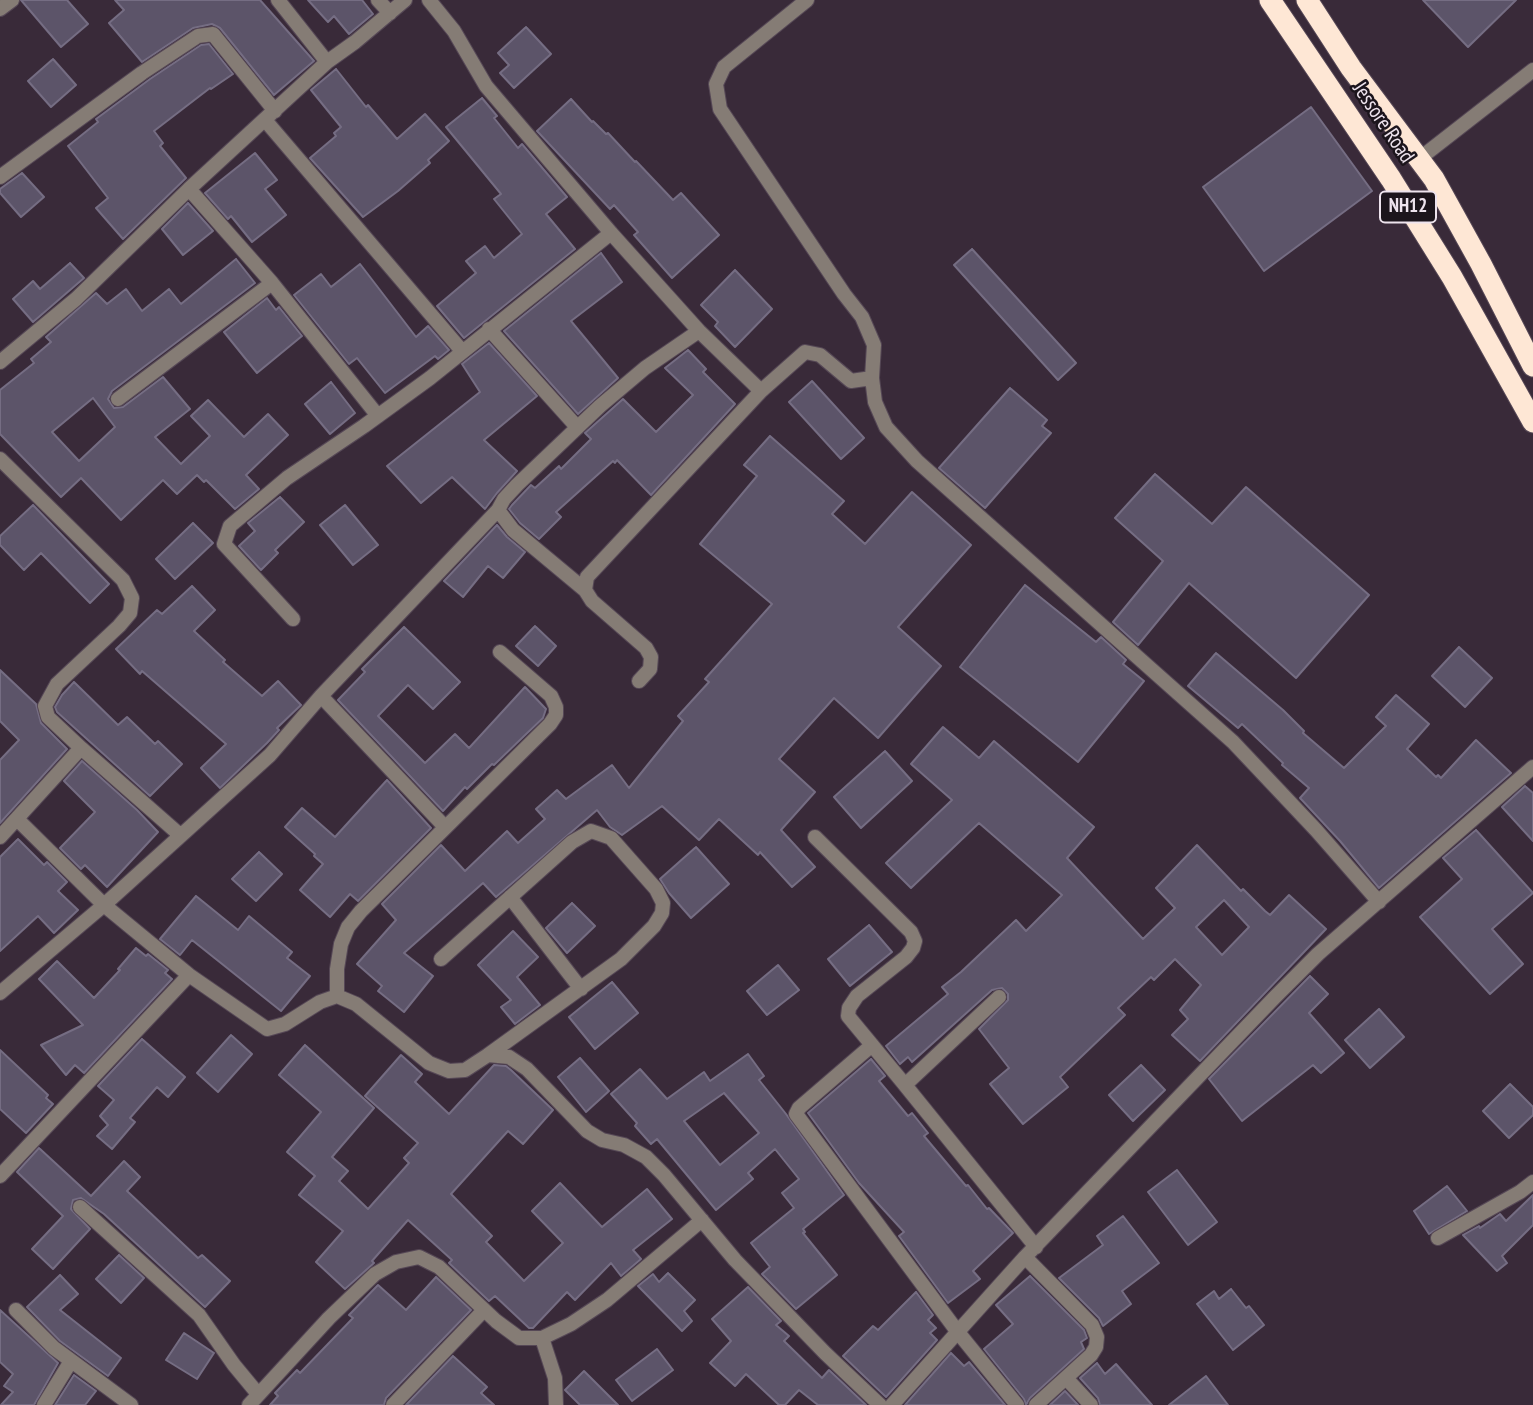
<!DOCTYPE html>
<html>
<head>
<meta charset="utf-8">
<style>
  body { margin:0 }
  canvas { display:block; background:#392a39 }
</style>
</head>
<body>
<canvas width="1533" height="1405"></canvas>
<script>
const g = document.querySelector('canvas').getContext('2d');
g.lineJoin = 'round';
function fillPath(path, color) { g.fillStyle = color; g.fill(path, 'evenodd'); }
const poly = rows => new Path2D(rows.map(r => 'M' + r).join(''));
function trace(path, color, width, dash) { g.strokeStyle = color; g.lineWidth = width; g.lineCap = dash ? 'butt' : 'round'; g.setLineDash(dash || []); g.stroke(path); }
function label(font, color, halo, rows, align = 'center') {
  g.font = font + ' "PT Sans Narrow",sans-serif'; g.lineWidth = 5; g.setLineDash([]); g.textBaseline = 'middle'; g.strokeStyle = halo; g.fillStyle = color; for (const [text, x, y, turn = 0] of rows) {
    g.save(); g.translate(x, y); g.rotate((+turn || 0) * Math.PI / 180); g.textAlign = isNaN(turn) ? turn : align; if (halo) g.strokeText(text, 0, 0); g.fillText(text, 0, 0); g.restore();
  }
}
const building = poly([
  [21,0,67,0,88,24,61,47,21,0],
  [115,0,260,0,314,61,274,95,220,28,212,24,193,28,142,62,109,23,124,10,115,0],
  [308,0,362,0,373,14,349,34,334,16,328,22,308,0],
  [1423,0,1516,0,1468,47,1423,0],
  [526,27,551,54,514,88,500,73,509,65,498,53,526,27],
  [209,44,233,74,211,89,210,88,154,131,163,143,160,146,186,178,123,239,96,208,108,198,68,146,98,122,96,119,150,79,201,45,209,44],
  [53,59,76,85,51,107,28,81,53,59],
  [336,69,366,107,368,105,397,139,425,114,449,141,428,160,430,163,398,191,363,217,310,158,336,136,334,133,341,127,311,90,336,69],
  [482,98,497,116,494,118,518,148,522,144,567,197,546,214,575,249,464,338,437,306,476,273,466,261,485,246,494,258,522,234,494,199,501,194,446,127,482,98],
  [571,99,592,122,593,121,606,134,608,133,635,162,636,161,673,200,681,193,719,235,672,278,634,235,638,232,614,205,610,209,537,131,571,99],
  [1311,107,1372,191,1264,271,1203,187,1311,107],
  [255,153,277,180,265,189,286,215,252,242,231,216,228,219,205,193,255,153],
  [22,173,44,197,21,217,0,193,0,189,22,173],
  [188,203,213,231,183,255,162,229,188,203],
  [972,249,1076,363,1058,380,954,265,972,249],
  [601,253,622,282,571,321,618,378,578,414,504,331,601,253],
  [236,259,255,283,112,391,108,399,114,408,123,407,163,377,190,409,155,437,181,464,210,436,191,416,208,400,244,437,268,414,288,435,246,475,259,489,235,509,206,480,204,482,197,475,177,494,163,480,121,520,81,478,61,497,0,434,0,390,34,363,31,359,51,342,46,337,96,293,107,304,126,289,142,311,169,289,181,304,236,259],
  [93,398,115,427,79,461,52,432,93,398],
  [70,263,84,278,33,322,13,299,33,281,40,289,70,263],
  [360,264,416,337,428,326,449,350,438,359,435,356,385,393,357,358,349,364,294,295,321,274,331,287,360,264],
  [735,270,772,309,735,347,715,326,718,322,701,305,735,270],
  [267,298,276,310,279,307,302,336,257,373,224,332,267,298],
  [489,343,537,396,484,440,517,471,497,493,485,509,452,477,421,503,387,466,480,392,462,364,489,343],
  [688,350,706,369,703,372,735,404,651,495,617,460,615,463,613,461,556,512,561,517,539,539,520,523,509,509,512,505,531,485,535,488,559,466,561,469,591,439,585,433,623,399,656,432,693,395,665,368,688,350],
  [812,381,864,438,841,459,789,402,812,381],
  [331,382,355,413,330,434,305,404,331,382],
  [1010,388,1047,420,1042,426,1051,433,985,508,939,468,1010,388],
  [770,436,844,501,832,514,865,544,912,492,971,545,898,627,941,666,878,738,834,698,779,759,815,792,781,830,815,867,792,887,760,852,758,855,719,819,699,840,662,806,622,835,610,827,597,810,496,897,483,883,404,953,433,976,404,1012,378,991,382,986,357,964,396,920,382,904,441,845,465,871,507,831,518,843,545,819,536,809,557,790,566,799,612,765,629,788,683,721,678,716,709,682,705,679,772,604,700,544,757,476,744,465,770,436],
  [1155,474,1212,524,1246,487,1369,595,1296,678,1189,583,1138,645,1113,622,1163,561,1115,518,1155,474],
  [280,497,304,522,275,550,278,553,261,570,239,546,255,531,248,523,280,497],
  [33,505,109,584,90,603,41,553,24,570,0,545,0,536,33,505],
  [345,505,378,545,353,565,320,525,345,505],
  [193,523,213,543,175,579,156,559,193,523],
  [497,525,507,537,525,552,503,578,488,566,463,597,444,581,497,525],
  [1025,585,1096,642,1101,637,1126,660,1123,664,1144,681,1078,762,960,667,1025,585],
  [192,586,215,610,194,631,225,660,223,662,262,696,278,681,301,705,277,728,279,730,267,743,220,788,201,768,226,744,142,671,140,674,116,649,157,610,162,614,192,586],
  [535,626,556,646,538,666,516,646,535,626],
  [404,627,460,682,433,709,408,685,378,716,425,763,455,734,469,748,525,687,546,709,543,718,522,738,494,765,492,764,467,789,465,787,443,811,338,700,365,672,362,669,404,627],
  [1459,647,1492,678,1465,707,1432,676,1459,647],
  [1216,653,1283,710,1304,731,1303,733,1344,768,1386,726,1376,717,1396,695,1429,724,1407,749,1436,777,1438,775,1441,778,1476,740,1511,773,1379,888,1340,841,1300,798,1309,788,1282,765,1283,763,1242,724,1238,728,1188,686,1216,653],
  [0,670,36,704,41,723,67,749,0,823,0,760,19,740,0,721,0,670],
  [74,682,118,725,127,717,155,744,158,741,182,764,150,796,57,712,55,707,62,695,74,682],
  [943,727,979,758,994,741,1094,827,1067,858,1143,939,1175,908,1156,888,1197,845,1241,891,1243,889,1265,911,1270,915,1289,895,1326,929,1200,1061,1172,1035,1188,1019,1180,1010,1201,985,1175,959,1154,980,1151,977,1118,1008,1125,1015,1060,1077,1068,1087,1023,1124,990,1084,1009,1068,979,1029,1008,1000,1008,994,1002,988,992,990,912,1062,908,1057,900,1064,886,1046,948,994,942,987,961,972,1016,920,1026,931,1062,895,979,823,911,888,886,863,952,800,911,764,943,727],
  [1224,900,1249,927,1222,955,1196,927,1224,900],
  [885,751,912,781,861,828,834,797,885,751],
  [82,761,137,810,158,832,107,887,85,865,81,869,60,848,95,812,64,781,82,761],
  [387,780,431,828,358,901,350,894,330,917,300,890,323,864,314,856,315,854,285,827,302,808,335,837,387,780],
  [1525,786,1533,793,1533,841,1502,807,1525,786],
  [1476,830,1533,893,1492,929,1523,964,1490,994,1420,917,1462,879,1443,858,1476,830],
  [18,839,44,865,47,862,67,882,58,891,78,910,54,933,38,916,0,951,0,857,18,839],
  [696,847,729,884,691,918,669,893,660,879,696,847],
  [259,852,282,874,256,901,232,879,259,852],
  [196,896,238,930,249,916,292,952,287,958,310,976,281,1011,192,940,180,955,160,939,196,896],
  [572,903,595,926,567,953,546,928,572,903],
  [869,925,892,952,850,986,828,959,869,925],
  [513,931,538,957,517,977,540,1005,515,1024,501,1007,511,1000,478,965,513,931],
  [136,948,146,956,148,954,168,970,165,973,172,979,84,1073,75,1065,66,1075,41,1045,83,1025,39,979,57,961,94,998,120,970,118,969,136,948],
  [778,965,799,990,767,1015,747,991,778,965],
  [1310,976,1328,994,1309,1013,1344,1053,1321,1073,1313,1065,1242,1121,1209,1079,1310,976],
  [612,982,638,1013,595,1049,569,1017,612,982],
  [1379,1009,1404,1037,1370,1068,1345,1040,1379,1009],
  [231,1035,252,1054,218,1092,197,1073,231,1035],
  [142,1039,185,1077,168,1097,157,1087,130,1118,135,1122,112,1149,97,1136,108,1125,100,1116,114,1100,98,1086,142,1039],
  [305,1045,374,1108,332,1157,348,1171,339,1181,368,1209,409,1163,404,1158,418,1143,365,1096,401,1055,422,1074,415,1082,449,1114,494,1065,506,1066,511,1070,553,1110,523,1144,508,1131,451,1194,492,1236,486,1242,524,1281,563,1243,532,1211,560,1183,602,1227,647,1189,672,1219,633,1250,641,1259,621,1276,611,1263,575,1300,567,1292,533,1328,529,1328,495,1296,489,1301,449,1263,452,1260,408,1220,372,1261,374,1263,345,1289,316,1262,343,1231,299,1195,315,1176,287,1152,321,1112,279,1075,305,1045],
  [0,1050,48,1095,46,1098,53,1104,26,1133,0,1109,0,1050],
  [748,1054,764,1076,759,1080,786,1114,844,1195,803,1229,805,1232,803,1233,837,1275,796,1309,762,1274,770,1267,751,1243,794,1208,782,1193,799,1179,775,1149,748,1173,753,1179,716,1210,657,1139,651,1144,635,1126,637,1123,611,1094,640,1069,667,1099,704,1072,710,1081,748,1054],
  [724,1093,759,1133,720,1165,684,1121,724,1093],
  [580,1058,609,1091,586,1112,558,1077,580,1058],
  [871,1059,885,1076,879,1081,908,1116,912,1113,928,1133,924,1136,966,1186,968,1185,987,1209,989,1208,1013,1233,973,1271,980,1279,948,1303,899,1236,904,1232,859,1183,808,1113,871,1059],
  [1141,1065,1165,1090,1133,1121,1109,1095,1141,1065],
  [1510,1084,1533,1107,1533,1115,1509,1138,1483,1111,1510,1084],
  [39,1148,91,1196,124,1161,140,1177,127,1191,198,1258,202,1255,230,1281,205,1307,104,1214,81,1198,73,1200,71,1209,90,1229,53,1269,32,1249,63,1216,17,1172,39,1148],
  [1177,1170,1217,1222,1188,1245,1148,1192,1177,1170],
  [1447,1186,1467,1211,1429,1234,1414,1211,1447,1186],
  [1533,1195,1533,1225,1502,1256,1507,1263,1497,1271,1463,1235,1479,1226,1480,1228,1500,1214,1506,1221,1533,1195],
  [1123,1216,1159,1263,1122,1291,1131,1304,1103,1326,1099,1318,1059,1278,1103,1245,1097,1236,1123,1216],
  [119,1255,144,1278,121,1303,96,1279,119,1255],
  [668,1273,695,1300,684,1311,692,1321,682,1331,638,1286,653,1274,659,1282,668,1273],
  [60,1275,78,1294,60,1310,121,1358,108,1376,60,1341,27,1307,60,1275],
  [1030,1276,1084,1330,1087,1338,1081,1342,1084,1349,1030,1398,1026,1405,1024,1399,984,1349,1013,1324,996,1305,1030,1276],
  [436,1277,471,1310,386,1398,384,1405,270,1405,278,1396,275,1393,297,1370,300,1373,353,1318,349,1315,378,1285,406,1310,436,1277],
  [748,1287,781,1321,776,1325,789,1336,784,1341,822,1378,829,1370,866,1405,818,1405,799,1390,785,1405,779,1405,746,1374,735,1386,710,1363,731,1341,712,1319,748,1287],
  [1231,1289,1246,1308,1249,1306,1264,1325,1233,1350,1197,1304,1214,1291,1219,1299,1231,1289],
  [916,1292,933,1315,928,1320,936,1328,930,1333,937,1340,886,1397,843,1356,873,1326,878,1330,916,1292],
  [0,1310,58,1363,34,1405,1,1405,13,1392,4,1386,13,1374,0,1362,0,1310],
  [184,1333,214,1353,197,1379,166,1360,184,1333],
  [657,1349,673,1370,632,1401,616,1380,657,1349],
  [951,1353,964,1366,969,1362,1005,1405,905,1405,951,1353],
  [453,1356,487,1387,481,1393,494,1405,406,1405,453,1356],
  [1097,1363,1105,1374,1116,1364,1152,1405,1100,1405,1098,1398,1080,1378,1097,1363],
  [584,1371,618,1405,580,1405,565,1390,584,1371],
  [74,1375,96,1391,85,1405,55,1405,74,1375],
  [1206,1376,1228,1405,1169,1405,1206,1376],
  [1065,1391,1078,1405,1050,1405,1065,1391]
]);
fillPath(building, '#5c5469');
trace(building, '#756d83', 2);
const street = poly([
  [278,0,327,62],
  [378,0,390,13],
  [429,0,454,31,486,86,611,233,699,331,761,391],
  [807,0,724,67,716,84,720,109,844,294,862,317,874,345,872,378,875,402,886,427,917,461,1233,742,1316,830,1379,902],
  [0,9,12,0],
  [265,120,462,351],
  [1419,159,1533,70],
  [0,177,142,73,198,36,213,34,275,111],
  [189,189,272,283,378,416],
  [489,329,577,427],
  [0,362,76,299,189,189,327,62,355,42,405,0],
  [118,399,272,283],
  [0,459,123,580,132,598,130,613,119,626,57,684,45,706,48,717,81,748,0,837],
  [585,590,513,530,498,510,504,499,517,485,600,406,645,368,699,331],
  [293,619,224,544,230,526,287,478,364,426,430,378,611,233],
  [639,681,650,669,651,657,646,648,592,601,585,590,587,577,761,391,805,352,820,355,851,381,872,378],
  [321,696,445,827],
  [81,748,180,835],
  [17,819,104,905,189,975,267,1029,285,1024,320,1002,337,996,356,1004,429,1063,449,1071,465,1070,488,1055,509,1057,527,1069,587,1131,602,1140,624,1145,646,1157,664,1175,735,1260,825,1353,880,1405],
  [815,837,911,932,915,941,913,948,906,957,857,996,849,1008,848,1016,905,1085],
  [510,897,581,989],
  [441,959,572,842,591,831,611,838,656,889,663,903,662,913,654,926,621,959,488,1055],
  [0,993,104,905,270,755,321,696,498,510],
  [337,996,337,969,341,944,348,927,361,911,550,724,556,715,556,707,551,696,500,652],
  [999,997,905,1085,1036,1247],
  [871,1046,799,1108,796,1114,957,1331,1017,1405],
  [0,1176,189,975],
  [80,1207,199,1315,234,1365,258,1394],
  [1438,1238,1520,1192,1533,1182],
  [1025,1257,1092,1325,1097,1337,1096,1347,1091,1355,1036,1405],
  [16,1310,54,1348,131,1405],
  [542,1338,555,1378,556,1405],
  [1066,1378,1091,1405],
  [44,1405,71,1361],
  [249,1405,329,1318,375,1274,396,1262,419,1257,439,1267,496,1321,519,1338,542,1338,571,1324,607,1300,702,1220],
  [393,1405,484,1310],
  [892,1405,1025,1257,1275,997,1318,954,1533,767]
]);
const highway = poly([
  [1270,0,1391,179,1452,277,1533,422],
  [1307,0,1351,68,1434,179,1481,264,1533,366]
]);
trace(street, '#564856', 16);
trace(highway, '#564856', 23);
trace(street, '#857c75', 14);
trace(highway, '#fee7d5', 21);
for (const [x, y, w] of [
  [1408,207,56]
]) { const box = new Path2D(); box.roundRect(x - w / 2, y - 15.5, w, 31, 5); g.fillStyle = '#1c151c'; g.fill(box); trace(box, '#ede3ed', 2); }
label('bold 19px', '#ede3ed', null, [
  ["NH12",1408,207]
]);
label('21px', '#ede3ed', '#1c151c', [
  ["Jessore Road",1383,123,56]
]);
</script>
</body>
</html>
